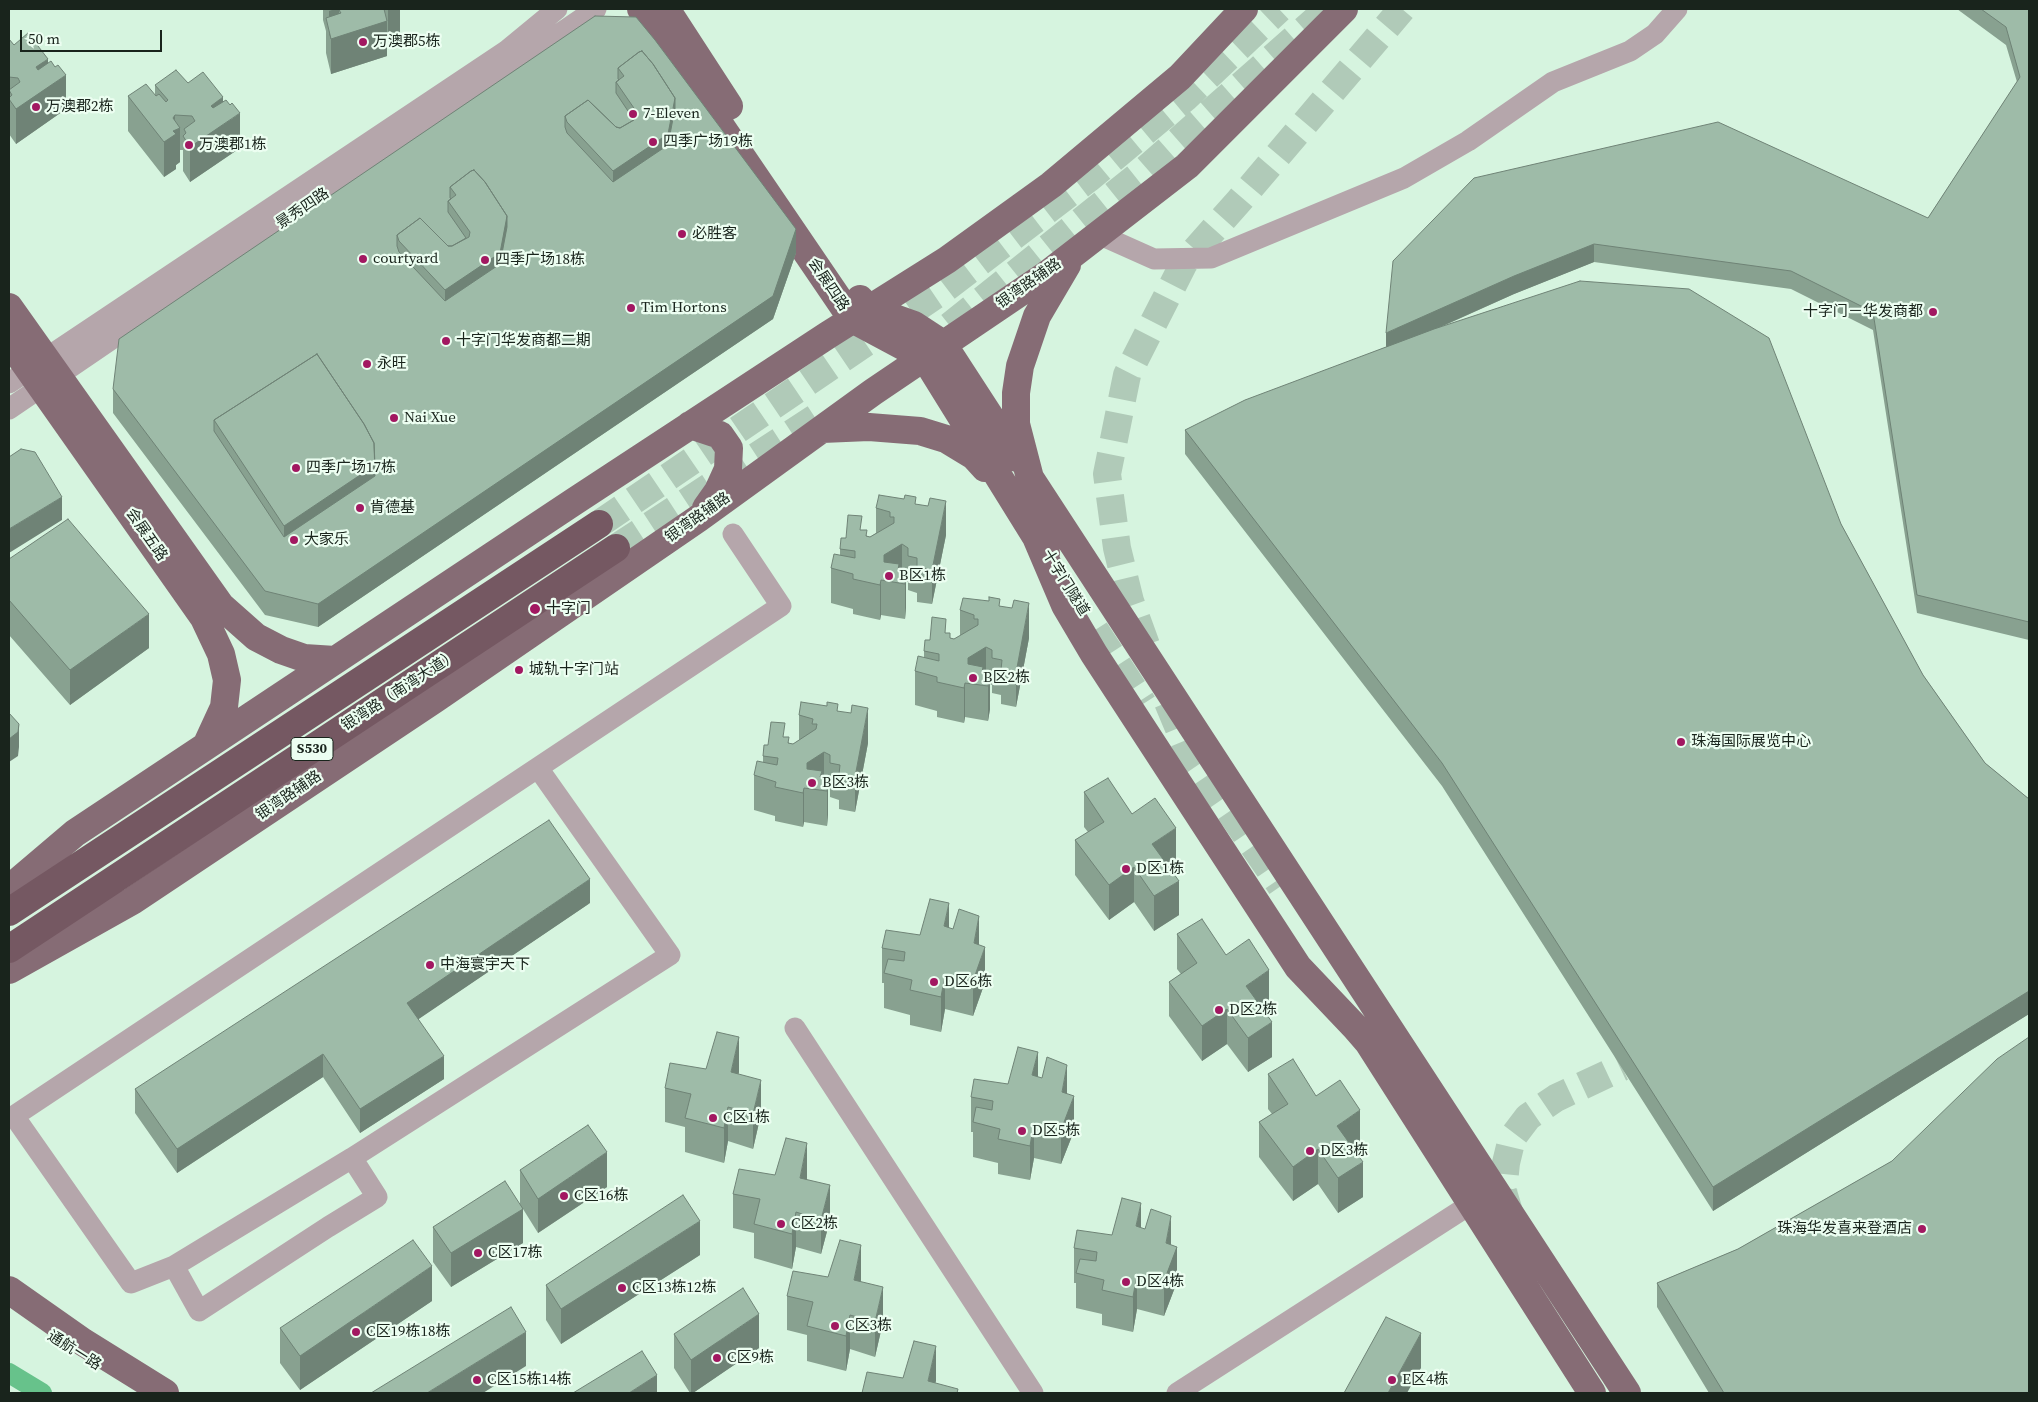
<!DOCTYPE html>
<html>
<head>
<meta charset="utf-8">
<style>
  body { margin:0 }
  #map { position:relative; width:2038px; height:1402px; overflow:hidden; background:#d6f4df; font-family:"Source Serif 4",serif }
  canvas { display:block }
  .frame { position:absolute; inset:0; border:10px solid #19241c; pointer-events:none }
  .scale { position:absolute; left:20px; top:30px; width:142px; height:22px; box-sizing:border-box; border:2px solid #19241c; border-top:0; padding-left:6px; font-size:15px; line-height:18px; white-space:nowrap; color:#19241c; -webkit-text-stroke:4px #ecfef1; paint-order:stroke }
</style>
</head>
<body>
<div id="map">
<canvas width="2038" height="1402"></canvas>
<div class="frame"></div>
<div class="scale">50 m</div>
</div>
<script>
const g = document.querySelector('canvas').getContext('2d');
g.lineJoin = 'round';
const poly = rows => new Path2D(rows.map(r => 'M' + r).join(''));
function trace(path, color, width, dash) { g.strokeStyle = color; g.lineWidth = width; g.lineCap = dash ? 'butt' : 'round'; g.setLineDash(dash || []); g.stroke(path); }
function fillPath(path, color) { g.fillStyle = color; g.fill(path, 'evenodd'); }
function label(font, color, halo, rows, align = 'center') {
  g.font = font + ' "Source Serif 4","Noto Sans SC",serif'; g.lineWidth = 4.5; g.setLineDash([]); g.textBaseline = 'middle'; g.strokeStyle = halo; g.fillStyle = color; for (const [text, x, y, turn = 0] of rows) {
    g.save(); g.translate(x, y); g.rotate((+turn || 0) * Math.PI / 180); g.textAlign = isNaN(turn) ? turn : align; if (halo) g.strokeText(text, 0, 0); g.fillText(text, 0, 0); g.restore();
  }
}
trace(poly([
  [9,1373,42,1393]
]), '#67c28b', 20);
trace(poly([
  [1095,630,1143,704],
  [1146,645,1130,601,1117,548,1107,474,1127,375,1184,263,1239,201,1402,9],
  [1168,702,1188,750,1281,886],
  [1510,1215,1503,1192,1506,1163,1512,1138,1528,1117,1556,1098,1622,1067]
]), '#b0cab8', 28, [28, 14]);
trace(poly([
  [950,326,1144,171,1327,10],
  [599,524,943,290,1088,179,1185,98,1279,9],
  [616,548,826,411]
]), '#b0cab8', 28, [28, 14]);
trace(poly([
  [1098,234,1154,259,1211,258,1404,178,1468,141,1553,82,1630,51,1655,34,1677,9],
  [9,383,506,51,557,9],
  [9,409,596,9],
  [538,768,670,955,352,1158,174,1266,131,1283,14,1116,781,606,733,534],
  [795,1028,1033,1393],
  [174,1266,199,1311,328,1227,377,1197,352,1158],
  [1177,1393,1471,1204]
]), '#b5a6ab', 21);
trace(poly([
  [641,9,852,319,925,358,1046,553],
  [666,9,729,106],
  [1067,265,1037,316,1020,366,1016,393,1016,424,1030,478,1627,1393],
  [860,299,869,309,914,325,943,344,1017,458],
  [9,307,221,606,256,637,281,650,304,658,335,660],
  [9,341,204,618,221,654,227,680,224,707,206,746],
  [690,425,720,435,729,448,728,469,718,491,706,508],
  [822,429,869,427,920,431,946,439,974,456,985,468],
  [1036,537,1065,605,1094,654,1298,967,1355,1027,1368,1042,1592,1393],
  [9,889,75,833,575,501,828,335,947,260,1051,185,1180,77,1244,9],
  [9,970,132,901,435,699,699,518,873,392,1046,275,1187,166,1344,9],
  [9,1290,83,1342,165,1393]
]), '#866c75', 28);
trace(poly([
  [9,912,599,524],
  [9,949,616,548]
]), '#755862', 28);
fillPath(poly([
  [323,9,400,9,400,33,388,37,387,35,387,56,331,74,326,53,326,31,323,20],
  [1957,9,2029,9,2029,640,1917,613,1873,330,1791,289,1594,262,1514,294,1441,327,1841,524,1923,675,1985,763,2029,799,2029,1014,1713,1211,1442,786,1185,454,1185,430,1386,347,1474,178,1928,218,2017,82,2006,45],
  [595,16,796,253,773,319,318,627,265,615,113,413,113,389],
  [9,39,14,45,48,64,66,109,16,144,9,134],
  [188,83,223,102,240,148,190,182,183,171,183,150,180,150,180,162,176,165,176,169,164,177,128,131,128,96,155,95,155,85],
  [916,504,946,535,932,604,917,602,917,593,908,590,908,582,906,581,906,607,905,619,881,615,880,620,853,614,853,609,831,603,831,568,840,555,840,549,846,538,862,530,867,536,870,537,876,533,876,508],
  [9,559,149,648,70,705,9,635],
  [1000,606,1029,638,1016,707,1001,704,1001,695,992,693,992,685,990,684,990,709,988,721,965,717,964,723,937,717,937,711,915,705,915,671,924,658,924,651,930,640,946,633,950,638,954,639,960,636,960,610],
  [838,711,868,743,855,812,839,809,839,800,830,797,830,789,828,789,828,814,827,826,804,822,803,827,775,821,775,816,754,810,754,775,763,762,763,756,768,745,785,737,789,743,793,744,799,740,799,715],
  [1084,792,1132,814,1176,863,1169,867,1179,915,1154,931,1134,902,1109,920,1075,875,1075,840,1088,832,1084,827],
  [590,903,418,1019,444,1079,360,1133,323,1077,177,1173,135,1113,135,1089],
  [949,928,979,945,985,982,973,1016,945,1009,941,1032,910,1025,910,1015,884,1008,884,983,882,983,882,948],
  [1177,934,1226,955,1269,1004,1263,1009,1272,1057,1248,1072,1227,1044,1202,1061,1169,1016,1169,982,1181,974,1177,969],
  [706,1069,739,1072,738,1074,761,1114,753,1149,728,1141,724,1163,685,1152,685,1127,665,1122,665,1088],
  [1268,1074,1316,1096,1360,1145,1354,1149,1363,1197,1338,1213,1318,1184,1293,1201,1259,1157,1259,1122,1272,1114,1268,1109],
  [1038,1077,1067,1094,1074,1131,1061,1164,1034,1158,1030,1180,998,1174,998,1163,973,1157,973,1132,971,1132,971,1097,1008,1084],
  [1892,1161,2029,1393,1709,1393,1657,1307,1657,1283,1738,1249],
  [520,1170,607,1187,538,1233,523,1209,523,1243,451,1287,433,1262,433,1227,520,1205],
  [775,1175,807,1178,807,1180,830,1220,821,1254,796,1247,792,1269,754,1258,754,1233,733,1228,733,1194],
  [1141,1228,1171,1245,1177,1282,1164,1316,1137,1309,1133,1332,1102,1325,1102,1314,1076,1308,1076,1283,1074,1283,1074,1248,1112,1235],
  [700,1255,561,1344,546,1320,546,1285],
  [828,1277,861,1280,860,1282,883,1322,875,1357,850,1349,846,1371,807,1361,807,1335,787,1330,787,1296],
  [432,1301,300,1390,280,1363,280,1328],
  [674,1334,759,1348,693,1393,690,1393,674,1368]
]), '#88a190');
fillPath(poly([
  [335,9,348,9,387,21,387,56,331,74,331,39,329,34,329,11],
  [339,10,341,13,339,36],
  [388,9,400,9,400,33,388,37],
  [48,59,48,87,66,75,66,109,16,144,16,109,36,67],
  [223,97,223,125,240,113,240,148,190,182,190,147,211,106],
  [675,98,675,132,668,169,613,206,613,171],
  [175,115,175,130,180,128,180,162,176,165,176,169,164,177,164,142,173,118],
  [507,216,507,251,500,287,445,325,445,290],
  [796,229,796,253,773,319,318,627,318,604],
  [1594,244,1594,262,1514,294,1386,351,1386,333,1514,276],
  [375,465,375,500,284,561,284,526],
  [62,497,62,520,9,553,9,529],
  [946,501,946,535,932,604,932,570],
  [902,544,902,579,884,581,884,555],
  [906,572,906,607,905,619,905,584],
  [881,580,881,615,880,620,880,585],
  [1029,603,1029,638,1016,707,1016,673],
  [149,614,149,648,70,705,70,670],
  [986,647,986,682,968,683,968,658],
  [990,674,990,709,988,721,988,686],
  [965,683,965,717,964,723,964,688],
  [868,708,868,743,855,812,855,777],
  [19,724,19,747,18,756,9,762,9,739],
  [824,752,824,786,807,788,807,763],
  [828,779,828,814,827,826,827,791],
  [804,788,804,822,803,827,803,793],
  [1176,828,1176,863,1152,879,1152,844],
  [1134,867,1134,902,1109,920,1109,885],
  [590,879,590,903,407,1027,407,1003],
  [1179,881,1179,915,1154,931,1154,896],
  [949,903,949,938,944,926],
  [979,916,979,951,974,943],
  [985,947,985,982,973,1016,973,981],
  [1269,970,1269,1004,1246,1020,1246,986],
  [945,975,945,1009,941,1032,941,997],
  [2029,991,2029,1014,1713,1211,1713,1187],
  [1227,1009,1227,1044,1202,1061,1202,1026],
  [1272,1022,1272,1057,1248,1072,1248,1038],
  [739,1037,739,1072,731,1107,731,1072],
  [1038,1052,1038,1086,1032,1075],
  [323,1054,323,1077,177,1173,177,1149],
  [444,1056,444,1079,360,1133,360,1109],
  [1067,1065,1067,1100,1062,1092],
  [761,1080,761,1114,753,1149,753,1114],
  [1074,1096,1074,1131,1061,1164,1061,1130],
  [728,1107,728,1141,724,1163,724,1128],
  [1360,1110,1360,1145,1337,1161,1337,1126],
  [1034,1123,1034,1158,1030,1180,1030,1146],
  [807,1143,807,1178,800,1213,800,1178],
  [1318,1149,1318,1184,1293,1201,1293,1167],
  [607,1152,607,1187,538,1233,538,1199],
  [1363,1162,1363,1197,1338,1213,1338,1178],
  [830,1185,830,1220,821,1254,821,1220],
  [1141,1203,1141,1238,1136,1226],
  [523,1209,523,1243,451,1287,451,1253],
  [796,1212,796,1247,792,1269,792,1234],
  [1171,1216,1171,1251,1177,1247,1177,1282,1164,1316,1164,1281,1166,1243],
  [700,1221,700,1255,561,1344,561,1309],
  [861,1245,861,1280,854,1315,854,1280],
  [432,1266,432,1301,300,1390,300,1356],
  [1137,1274,1137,1309,1133,1332,1133,1297],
  [883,1287,883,1322,875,1357,875,1322],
  [759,1314,759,1348,693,1393,691,1393,691,1360],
  [850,1315,850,1349,846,1371,846,1336],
  [526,1332,526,1366,483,1393,427,1393],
  [1421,1333,1421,1368,1407,1393,1388,1393],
  [936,1346,936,1381,933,1393,928,1381],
  [657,1375,657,1393,629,1393]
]), '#6f8376');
const building = poly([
  [343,9,384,9,387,21,331,39,326,18,341,13,339,10,343,9],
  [1981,9,2029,9,2029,622,1917,595,1873,312,1791,271,1594,244,1514,276,1386,333,1393,261,1474,178,1718,122,1928,218,2020,77,2006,27,1981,9],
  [595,16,636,17,655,40,796,229,773,296,318,604,265,591,113,389,119,339,595,16],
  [642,51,653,64,675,98,675,108,668,145,613,182,567,133,565,127,565,116,588,100,616,127,620,128,634,120,616,93,616,82,619,80,618,79,618,68,639,52,642,51],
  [474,170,485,182,507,216,507,227,500,264,445,301,399,252,397,246,397,235,420,218,448,246,452,246,466,238,448,212,448,201,451,199,450,198,450,187,471,171,474,170],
  [317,354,364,424,374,443,375,476,284,537,214,431,214,420,317,354],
  [28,33,48,59,36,67,38,70,51,61,55,67,58,65,66,75,16,109,9,99,9,98,12,95,9,90,20,82,18,78,9,77,9,39,14,45,28,33],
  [642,51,653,64,675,98,668,134,613,171,567,122,565,116,588,100,616,127,620,128,637,118,638,114,616,82,624,76,618,68,639,52,642,51],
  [176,70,188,83,203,72,223,97,211,106,213,108,226,100,230,105,232,103,240,113,190,147,183,136,186,133,184,129,195,121,192,116,175,115,173,118,180,128,173,131,176,134,164,142,128,96,146,84,156,96,159,94,166,102,168,100,155,85,176,70],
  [474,170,485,182,507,216,500,253,445,290,399,241,397,235,420,218,448,246,452,246,469,237,470,232,448,201,456,195,450,187,471,171,474,170],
  [1580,281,1689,289,1769,338,1841,524,1923,675,1985,763,2029,799,2029,991,1713,1187,1442,763,1185,430,1245,400,1434,329,1580,281],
  [317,354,364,424,374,443,375,465,284,526,214,420,317,354],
  [21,449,35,452,62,497,9,529,9,457,21,449],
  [879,495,904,499,905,495,916,497,915,504,928,506,930,498,946,501,932,570,917,567,917,558,908,556,908,548,902,544,884,555,884,562,899,564,898,570,906,572,905,584,881,580,880,585,853,579,853,574,831,568,834,554,855,558,855,551,840,549,841,538,846,538,848,515,862,516,860,530,867,530,866,536,870,537,894,523,894,517,890,517,890,512,876,508,879,495],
  [68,519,149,614,70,670,9,600,9,559,68,519],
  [989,597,1000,599,999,606,1012,608,1014,600,1029,603,1016,673,1001,670,1002,660,992,658,992,650,986,647,968,658,968,664,983,667,982,672,990,674,988,686,965,683,964,688,937,682,937,677,915,671,918,656,939,661,939,654,924,651,925,640,930,640,932,617,946,619,945,633,950,633,950,638,954,639,978,625,978,619,974,619,974,615,960,610,963,598,989,601,989,597],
  [801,702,827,706,827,702,838,704,837,711,851,713,852,705,868,708,855,777,839,774,840,765,830,763,830,755,824,752,807,763,807,769,822,771,820,777,828,779,827,791,804,788,803,793,775,787,776,782,754,775,757,761,777,765,778,758,763,756,764,745,768,745,771,722,785,723,783,737,789,737,788,743,793,744,816,729,817,724,812,724,813,719,799,715,801,702],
  [9,713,19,724,18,732,9,739,9,713],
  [1108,778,1132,814,1155,798,1176,828,1152,844,1179,881,1154,896,1134,867,1109,885,1075,840,1104,822,1084,792,1108,778],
  [549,820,590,879,407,1003,444,1056,360,1109,323,1054,177,1149,135,1089,549,820],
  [930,899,949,903,944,926,953,929,959,909,979,916,974,943,985,947,973,981,945,975,941,997,910,990,912,980,884,973,888,959,904,961,905,952,882,948,886,930,920,935,930,899],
  [1202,919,1226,955,1249,939,1269,970,1246,986,1272,1022,1248,1038,1227,1009,1202,1026,1169,982,1197,963,1177,934,1202,919],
  [717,1032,739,1037,731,1072,761,1080,753,1114,728,1107,724,1128,685,1118,691,1094,665,1088,670,1063,706,1069,717,1032],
  [2029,1037,2029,1393,1724,1393,1657,1283,1738,1249,1892,1161,1997,1059,2029,1037],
  [1018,1047,1038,1052,1032,1075,1042,1078,1047,1057,1067,1065,1062,1092,1074,1096,1061,1130,1034,1123,1030,1146,998,1139,1000,1129,973,1122,976,1107,992,1110,993,1101,971,1097,974,1079,1008,1084,1018,1047],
  [1293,1059,1316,1096,1340,1080,1360,1110,1337,1126,1363,1162,1338,1178,1318,1149,1293,1167,1259,1122,1288,1104,1268,1074,1293,1059],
  [588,1125,607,1152,538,1199,520,1170,588,1125],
  [786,1138,807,1143,800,1178,830,1185,821,1220,796,1212,792,1234,754,1224,760,1199,733,1194,739,1169,775,1175,786,1138],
  [505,1181,523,1209,451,1253,433,1227,505,1181],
  [683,1195,700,1221,561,1309,546,1285,683,1195],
  [1122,1198,1141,1203,1136,1226,1145,1229,1151,1209,1171,1216,1166,1243,1177,1247,1164,1281,1137,1274,1133,1297,1102,1290,1104,1280,1076,1273,1080,1259,1096,1261,1097,1252,1074,1248,1077,1230,1112,1235,1122,1198],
  [413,1240,432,1266,300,1356,280,1328,413,1240],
  [840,1240,861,1245,854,1280,883,1287,875,1322,850,1315,846,1336,807,1326,813,1302,787,1296,793,1271,828,1277,840,1240],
  [743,1288,759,1314,691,1360,674,1334,743,1288],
  [511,1307,526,1332,427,1393,371,1393,511,1307],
  [1386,1317,1421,1333,1388,1393,1344,1393,1386,1317],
  [914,1341,936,1346,928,1381,958,1389,957,1393,862,1393,867,1372,903,1378,914,1341],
  [642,1351,657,1375,629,1393,573,1393,642,1351]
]);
fillPath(building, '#9ebba8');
trace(building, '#6f8376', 1);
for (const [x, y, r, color] of [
  [363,42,5,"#a21861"],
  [36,107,5,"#a21861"],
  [633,114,5,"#a21861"],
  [653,142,5,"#a21861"],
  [189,145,5,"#a21861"],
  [682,234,5,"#a21861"],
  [363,259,5,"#a21861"],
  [485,260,5,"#a21861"],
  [631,308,5,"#a21861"],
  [1933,312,5,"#a21861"],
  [446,341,5,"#a21861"],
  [367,364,5,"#a21861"],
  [394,418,5,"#a21861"],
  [296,468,5,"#a21861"],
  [360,508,5,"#a21861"],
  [294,540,5,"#a21861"],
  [889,576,5,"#a21861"],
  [535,609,6,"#a21861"],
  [519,670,5,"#a21861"],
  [973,678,5,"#a21861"],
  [1681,742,5,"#a21861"],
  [812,783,5,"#a21861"],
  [1126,869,5,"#a21861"],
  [430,965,5,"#a21861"],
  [934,982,5,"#a21861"],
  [1219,1010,5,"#a21861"],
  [713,1118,5,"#a21861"],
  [1022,1131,5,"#a21861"],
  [1310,1151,5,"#a21861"],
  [564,1196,5,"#a21861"],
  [781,1224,5,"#a21861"],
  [1922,1229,5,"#a21861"],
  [478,1253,5,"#a21861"],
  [1126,1282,5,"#a21861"],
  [622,1288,5,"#a21861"],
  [835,1326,5,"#a21861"],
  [356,1332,5,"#a21861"],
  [717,1358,5,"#a21861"],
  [477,1380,5,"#a21861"],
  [1392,1380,5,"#a21861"]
]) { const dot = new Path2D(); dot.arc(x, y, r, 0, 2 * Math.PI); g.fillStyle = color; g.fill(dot); trace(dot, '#ecfef1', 2); }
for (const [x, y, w] of [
  [312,749,42]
]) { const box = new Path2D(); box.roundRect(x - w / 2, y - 11.5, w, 23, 4); g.fillStyle = '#ecfef1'; g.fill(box); trace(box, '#19241c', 1); }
label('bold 14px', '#19241c', null, [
  ["S530",312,749]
]);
label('15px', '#19241c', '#ecfef1', [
  ["万澳郡5栋",373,42],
  ["万澳郡2栋",46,107],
  ["7-Eleven",643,114],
  ["四季广场19栋",663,142],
  ["万澳郡1栋",199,145],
  ["必胜客",692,234],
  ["courtyard",373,259],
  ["四季广场18栋",495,260],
  ["Tim Hortons",641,308],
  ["十字门－华发商都",1923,312,"right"],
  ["十字门华发商都二期",456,341],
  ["永旺",377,364],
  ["Nai Xue",404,418],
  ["四季广场17栋",306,468],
  ["肯德基",370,508],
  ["大家乐",304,540],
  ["B区1栋",899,576],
  ["十字门",546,609],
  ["城轨十字门站",529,670],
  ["B区2栋",983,678],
  ["珠海国际展览中心",1691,742],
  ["B区3栋",822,783],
  ["D区1栋",1136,869],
  ["中海寰宇天下",440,965],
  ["D区6栋",944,982],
  ["D区2栋",1229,1010],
  ["C区1栋",723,1118],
  ["D区5栋",1032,1131],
  ["D区3栋",1320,1151],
  ["C区16栋",574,1196],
  ["C区2栋",791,1224],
  ["珠海华发喜来登酒店",1912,1229,"right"],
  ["C区17栋",488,1253],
  ["D区4栋",1136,1282],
  ["C区13栋12栋",632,1288],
  ["C区3栋",845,1326],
  ["C区19栋18栋",366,1332],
  ["C区9栋",727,1358],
  ["C区15栋14栋",487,1380],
  ["E区4栋",1402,1380]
], 'left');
label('15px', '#19241c', '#ecfef1', [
  ["景秀四路",303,209,-34],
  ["银湾路辅路",1029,284,-35],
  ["会展四路",828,285,56],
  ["银湾路辅路",698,518,-35],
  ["会展五路",146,535,55],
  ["十字门隧道",1065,583,58],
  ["银湾路（南湾大道）",400,691,-33],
  ["银湾路辅路",289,796,-34],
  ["通航一路",74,1351,32]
]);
</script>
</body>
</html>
